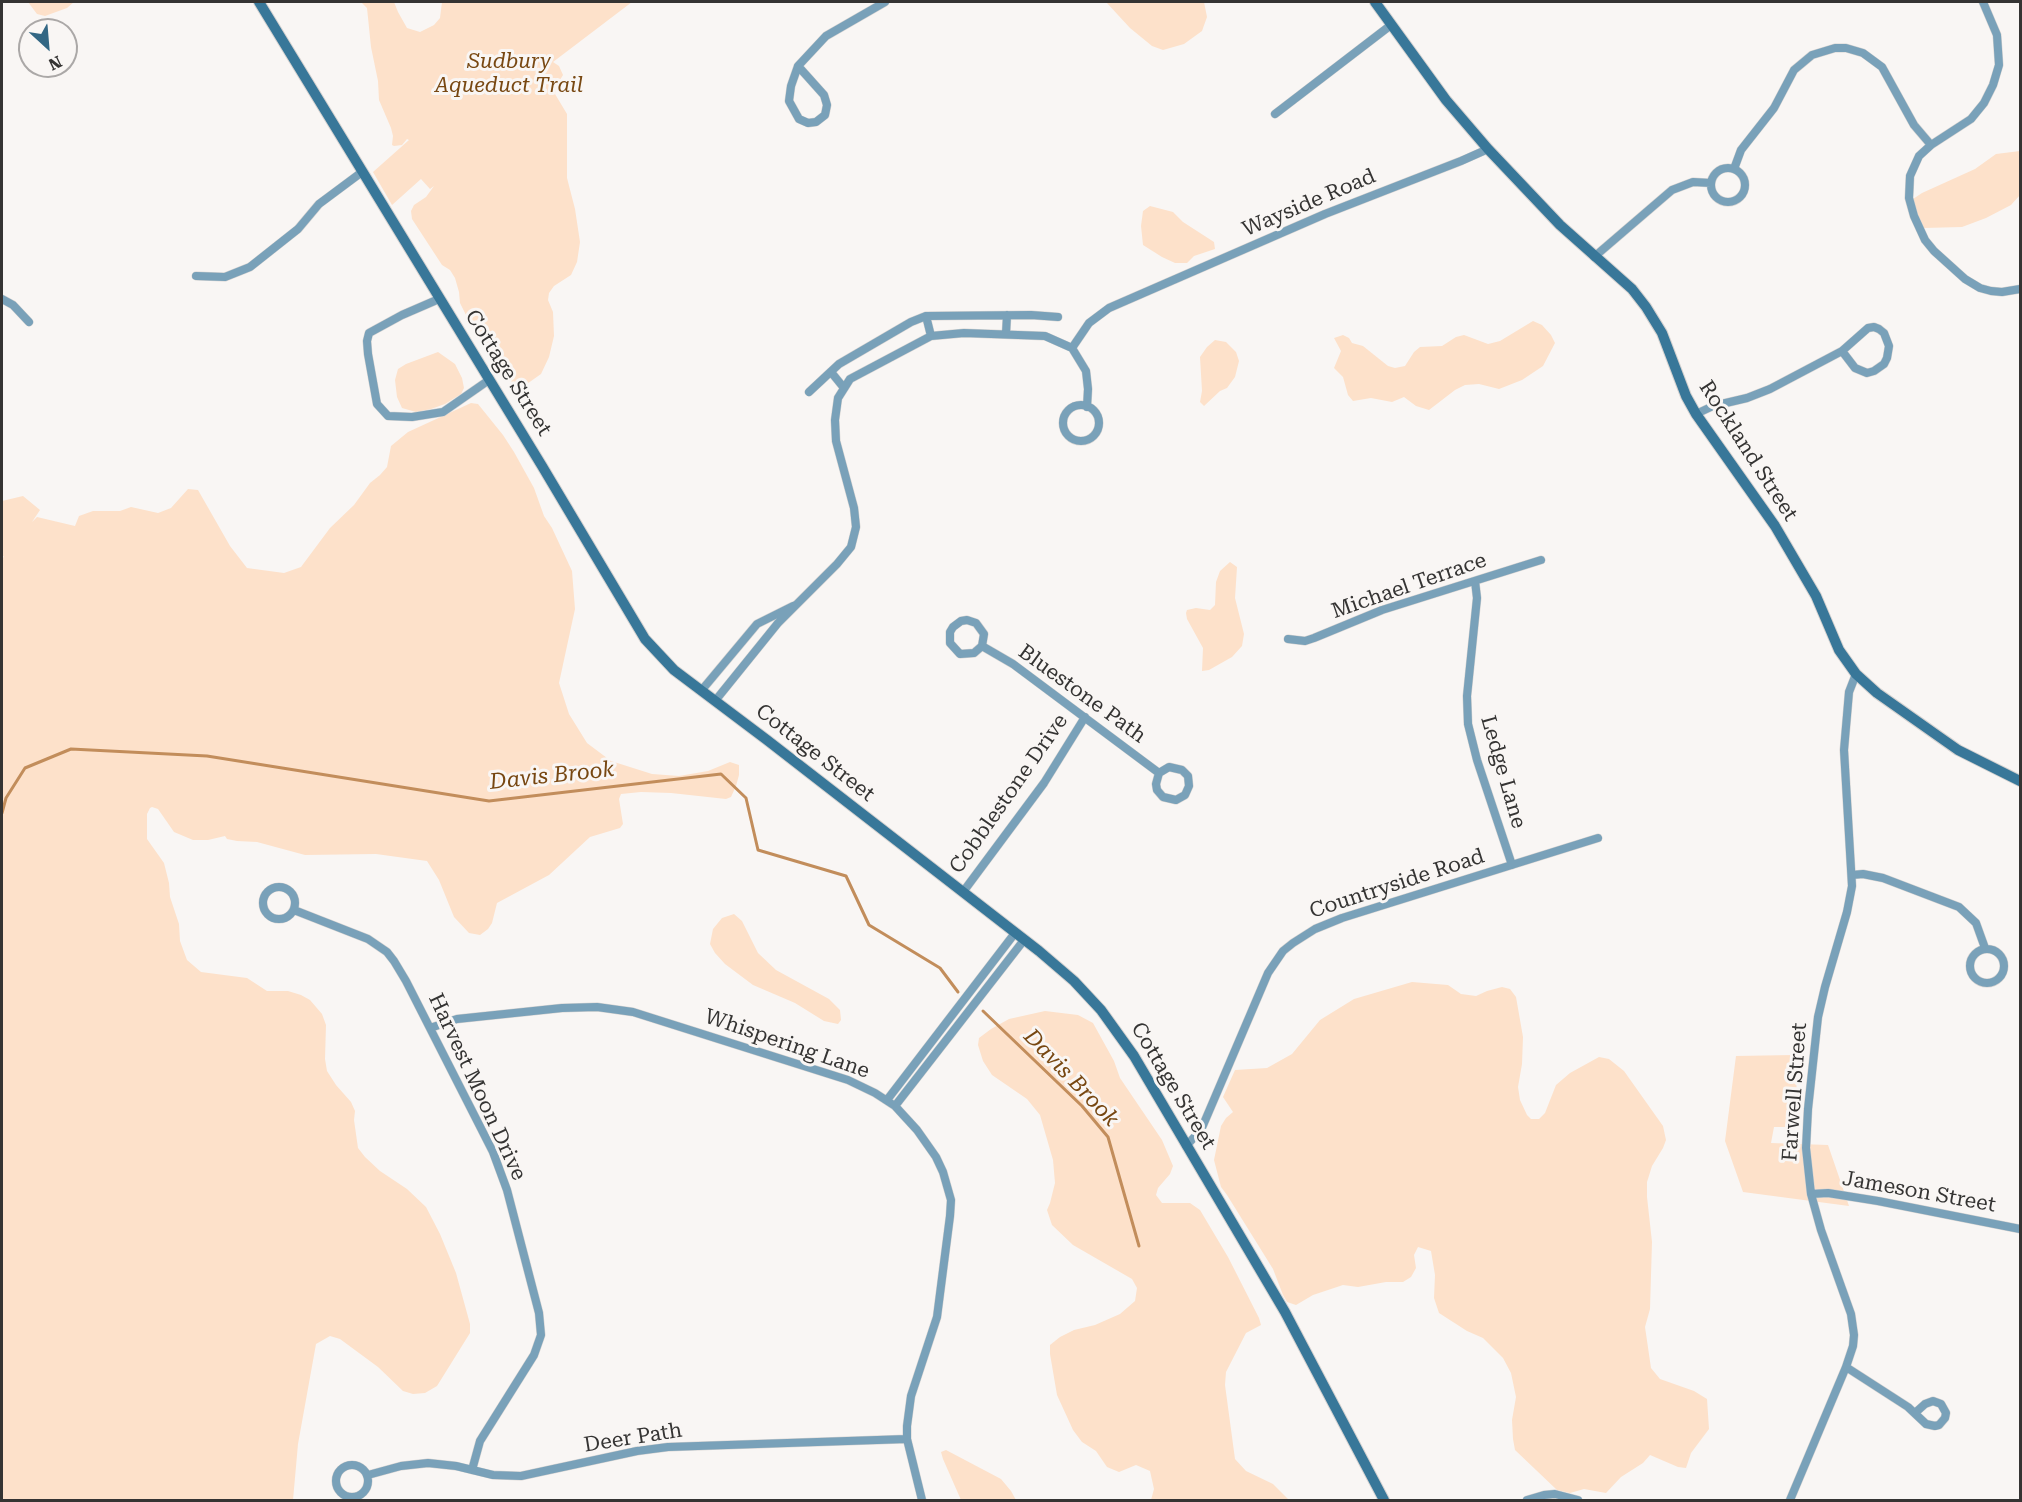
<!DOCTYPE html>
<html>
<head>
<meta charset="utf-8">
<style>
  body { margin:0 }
  #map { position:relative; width:2022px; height:1502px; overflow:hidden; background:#f9f6f4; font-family:"Roboto Serif",serif }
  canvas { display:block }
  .frame { position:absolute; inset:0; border:3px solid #353433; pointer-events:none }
  .north { position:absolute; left:18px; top:18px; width:60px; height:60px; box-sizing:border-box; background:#f9f6f4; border:2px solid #aba8a7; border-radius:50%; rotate:154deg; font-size:16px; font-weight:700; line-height:24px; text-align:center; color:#353433 }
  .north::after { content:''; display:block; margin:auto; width:21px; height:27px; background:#336784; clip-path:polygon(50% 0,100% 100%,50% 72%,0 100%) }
</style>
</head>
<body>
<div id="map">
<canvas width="2022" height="1502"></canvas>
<div class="frame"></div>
<div class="north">N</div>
</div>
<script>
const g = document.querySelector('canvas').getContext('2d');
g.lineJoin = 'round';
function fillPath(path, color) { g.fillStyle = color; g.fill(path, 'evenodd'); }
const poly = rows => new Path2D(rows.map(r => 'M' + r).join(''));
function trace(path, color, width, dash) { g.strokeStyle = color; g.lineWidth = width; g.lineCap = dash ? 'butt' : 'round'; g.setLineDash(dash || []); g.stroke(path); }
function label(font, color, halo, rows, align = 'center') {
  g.font = font + ' "Roboto Serif",serif'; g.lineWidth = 6; g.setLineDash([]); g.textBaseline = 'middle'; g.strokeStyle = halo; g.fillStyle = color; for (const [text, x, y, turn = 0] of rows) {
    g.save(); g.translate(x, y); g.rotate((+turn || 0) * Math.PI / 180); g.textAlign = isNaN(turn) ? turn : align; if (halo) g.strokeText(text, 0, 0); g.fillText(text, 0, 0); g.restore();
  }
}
fillPath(poly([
  [28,2,74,2,67,8,45,16,37,14],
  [361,2,394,2,398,12,407,28,420,32,434,25,440,18,442,2,632,2,553,62,559,66,563,75,557,85,555,94,567,114,567,178,575,209,580,242,577,262,571,275,554,286,549,293,548,300,553,312,554,336,549,357,541,374,524,386,516,388,513,384,481,333,467,317,460,303,459,292,455,278,450,270,442,265,412,219,411,211,414,205,426,197,434,186,430,189,421,179,392,205,373,172,409,140,407,139,402,145,394,146,392,145,393,136,391,128,379,100,378,81,371,47,367,8],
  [1106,2,1204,2,1207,17,1202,31,1184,44,1163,50,1152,46,1130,28],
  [2020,151,2020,195,2011,205,1986,218,1962,227,1924,228,1913,218,1910,201,1922,193,1975,169,1996,154],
  [1150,206,1173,212,1183,222,1214,242,1215,249,1194,256,1187,263,1175,263,1162,257,1143,245,1141,226,1143,211],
  [1533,321,1542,325,1551,335,1555,343,1543,366,1522,380,1499,389,1479,384,1465,385,1455,390,1429,410,1416,406,1404,397,1392,402,1371,398,1353,401,1348,395,1343,377,1334,368,1341,351,1334,338,1343,335,1349,338,1352,343,1363,346,1388,366,1395,368,1405,366,1414,352,1420,347,1442,346,1456,337,1464,335,1488,344,1500,341],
  [1215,340,1226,342,1236,352,1239,361,1235,377,1227,388,1220,391,1204,406,1200,402,1202,391,1200,357,1207,347],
  [438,352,455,364,462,378,464,388,461,394,445,404,431,409,416,412,402,408,397,397,395,380,398,369,406,364],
  [471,403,478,404,503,435,514,452,534,488,544,516,552,528,572,571,575,609,559,683,569,714,587,743,611,761,652,774,679,776,708,771,730,762,739,765,739,775,736,786,731,797,726,799,671,793,641,792,621,794,619,799,623,824,620,828,590,837,549,875,497,903,492,923,488,929,480,935,469,933,454,917,439,880,427,861,376,854,305,855,257,842,237,841,227,839,225,836,208,840,193,840,174,832,158,809,152,807,150,808,147,814,147,839,164,863,169,883,170,897,179,924,180,941,187,960,201,972,247,978,267,991,288,991,301,995,310,1000,322,1014,326,1025,325,1059,327,1071,336,1085,351,1102,355,1111,354,1120,358,1148,365,1157,380,1171,407,1189,426,1207,440,1234,456,1273,470,1324,470,1333,437,1386,425,1393,413,1394,403,1391,378,1367,340,1339,330,1336,316,1344,298,1444,293,1500,2,1500,2,560,4,556,2,557,2,501,23,496,40,510,32,522,37,517,75,526,79,516,93,511,120,511,131,507,158,513,171,508,188,489,198,490,230,546,247,568,284,573,301,567,330,528,354,505,370,483,380,475,387,467,391,446,408,432],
  [1230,562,1237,567,1235,598,1244,634,1242,646,1232,657,1209,670,1202,671,1203,648,1187,619,1186,613,1187,610,1196,608,1210,610,1215,605,1216,582,1220,571],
  [734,914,742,921,758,953,776,970,829,999,840,1010,841,1020,838,1024,824,1021,795,1003,753,985,725,964,715,953,710,944,713,929,722,918],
  [1412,982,1448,985,1461,994,1476,996,1487,991,1502,987,1510,989,1516,997,1523,1037,1522,1064,1518,1087,1520,1100,1527,1115,1531,1119,1539,1119,1545,1113,1556,1085,1570,1073,1599,1057,1609,1059,1624,1071,1663,1126,1666,1140,1663,1148,1652,1166,1647,1182,1647,1197,1652,1242,1650,1309,1645,1327,1651,1368,1660,1379,1694,1391,1707,1399,1709,1429,1691,1453,1686,1468,1678,1467,1650,1455,1643,1463,1621,1477,1606,1493,1584,1489,1570,1493,1557,1490,1515,1450,1513,1439,1512,1420,1516,1397,1511,1373,1503,1358,1483,1338,1467,1331,1439,1313,1434,1298,1435,1275,1431,1251,1418,1247,1414,1255,1416,1268,1411,1277,1403,1282,1386,1282,1358,1287,1343,1285,1313,1295,1296,1305,1287,1302,1283,1295,1273,1269,1227,1195,1221,1187,1214,1160,1221,1126,1226,1118,1233,1112,1223,1097,1235,1070,1267,1068,1292,1054,1320,1020,1354,999],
  [1045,1011,1078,1015,1093,1023,1114,1061,1120,1078,1162,1140,1173,1166,1170,1174,1158,1188,1156,1195,1162,1203,1190,1203,1200,1210,1228,1257,1259,1318,1261,1325,1246,1333,1226,1372,1225,1385,1235,1459,1246,1471,1273,1484,1289,1500,1151,1500,1154,1489,1150,1471,1136,1465,1119,1472,1107,1467,1096,1451,1082,1442,1073,1430,1057,1395,1050,1354,1050,1345,1060,1337,1074,1330,1095,1325,1120,1314,1135,1301,1137,1288,1132,1279,1073,1245,1052,1225,1047,1210,1050,1203,1055,1183,1053,1160,1040,1115,1027,1099,992,1075,983,1061,978,1045,979,1038,991,1029,1009,1019],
  [1793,1055,1801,1127,1774,1127,1771,1143,1828,1145,1849,1206,1743,1192,1725,1141,1736,1056],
  [946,1450,1001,1479,1011,1491,1016,1500,961,1500,943,1459,941,1452]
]), '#fde1ca');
trace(poly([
  [2,813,6,798,25,768,71,749,207,756,489,801,721,774,746,798,758,850,846,876,869,925,940,968,958,992],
  [983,1011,1082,1106,1108,1137,1139,1246]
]), '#c28d5b', 3);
const street = poly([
  [1983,2,1997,35,1999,65,1993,85,1984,103,1971,119,1931,145,1919,156,1910,176,1909,198,1914,216,1925,240,1934,251,1965,279,1980,288,1991,291,2002,292,2020,289],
  [798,66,824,95,827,105,825,115,816,122,808,123,799,119,789,101,791,86,798,66,826,36,885,2],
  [1275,114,1391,25],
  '1711 185a17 17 0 1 1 34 0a17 17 0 1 1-34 0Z',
  [1734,169,1741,150,1774,108,1794,70,1812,55,1835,48,1846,48,1863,53,1882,67,1914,125,1931,145],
  [1594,257,1672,190,1693,182,1711,183],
  [196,276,225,277,250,267,298,229,319,204,362,172],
  [2,299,13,305,29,322],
  [439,299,402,315,369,333,367,341,368,354,377,404,388,416,412,417,443,412,489,380],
  [926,316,931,336],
  [1006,334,1007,315],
  [1072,348,1086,371,1088,389,1087,407],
  [831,372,844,388],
  [809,392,839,364,911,322,926,316,1031,315,1058,317],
  '1063 423a18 18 0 1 1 36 0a18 18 0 1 1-36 0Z',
  [1696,414,1713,406,1747,398,1770,389,1842,351,1868,328,1874,327,1879,329,1884,333,1889,346,1887,358,1884,364,1874,371,1867,373,1855,368,1842,351],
  [1475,581,1477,598,1467,696,1468,724,1477,760,1512,865],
  [1288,639,1305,641,1314,638,1382,610,1541,560],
  [982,646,974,653,960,654,950,643,950,632,953,627,961,621,967,620,976,623,984,634,982,646,1013,664,1159,773,1156,784,1157,790,1163,797,1176,800,1185,795,1189,786,1188,776,1182,770,1169,767,1159,773],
  [701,691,757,624,793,606],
  [715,701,778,623,837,564,851,547,856,527,854,508,836,441,835,420,838,398,850,379,931,336,964,333,1045,336,1072,348,1089,323,1109,308,1325,214,1461,161,1488,149],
  [1852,875,1863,874,1883,878,1959,907,1976,923,1985,948],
  '263 903a16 16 0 1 1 32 0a16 16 0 1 1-32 0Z',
  [963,892,1044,783,1085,717],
  [294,910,368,939,387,952,394,961,406,981,493,1152,507,1190,539,1313,541,1335,534,1355,480,1441,472,1470],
  '1970 966a17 17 0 1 1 34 0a17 17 0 1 1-34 0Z',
  [430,1028,457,1019,562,1008,597,1007,633,1012,848,1080,875,1093,895,1106,917,1130,936,1157,943,1172,951,1200,950,1216,937,1317,911,1396,907,1426,907,1439,922,1500],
  [887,1100,1015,933],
  [895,1106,1024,940],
  [1186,1146,1201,1130,1268,973,1283,951,1293,943,1315,929,1342,918,1598,838],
  [1811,1194,1828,1193,1878,1201,2020,1229],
  [1846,1367,1908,1407,1926,1424,1935,1426,1939,1425,1945,1418,1946,1413,1941,1404,1933,1401,1925,1404,1915,1413],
  '336 1481a16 16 0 1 1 32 0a16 16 0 1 1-32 0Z',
  [368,1475,401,1466,428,1463,456,1466,493,1475,521,1476,637,1451,668,1447,907,1439],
  [1527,1500,1544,1495,1555,1494,1578,1500],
  [1790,1500,1846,1367,1853,1346,1854,1335,1851,1314,1821,1230,1811,1194,1806,1148,1808,1109,1818,1017,1825,987,1847,912,1852,886,1844,750,1849,692,1856,674]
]);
const secondary = poly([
  [259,2,542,466,645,639,674,670,767,740,1039,951,1074,981,1101,1010,1134,1056,1285,1312,1384,1500],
  [1375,2,1446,100,1488,149,1560,225,1632,289,1646,307,1662,333,1686,396,1696,414,1775,526,1816,596,1839,650,1856,674,1877,693,1958,750,2020,781]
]);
trace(street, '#d6d3d1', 9);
trace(secondary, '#d6d3d1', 12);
trace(street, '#79a1b9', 8);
trace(secondary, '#387799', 10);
label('italic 21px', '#784812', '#f9f6f4', [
  ["Sudbury",509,62],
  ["Aqueduct Trail",509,86]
]);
label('21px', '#353433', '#f9f6f4', [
  ["Wayside Road",1309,203,-23],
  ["Cottage Street",508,373,58],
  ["Rockland Street",1748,451,57],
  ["Michael Terrace",1409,586,-19],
  ["Bluestone Path",1082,694,36],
  ["Cottage Street",815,753,38],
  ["Ledge Lane",1503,772,74],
  ["Cobblestone Drive",1009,794,-55],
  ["Countryside Road",1397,884,-18],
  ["Whispering Lane",787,1044,19],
  ["Cottage Street",1173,1086,59],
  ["Harvest Moon Drive",477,1087,65],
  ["Farwell Street",1795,1092,-86],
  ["Jameson Street",1919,1192,10],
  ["Deer Path",633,1438,-9]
]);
label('italic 22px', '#774711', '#f9f6f4', [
  ["Davis Brook",552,776,-6],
  ["Davis Brook",1071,1078,46]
]);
</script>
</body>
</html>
